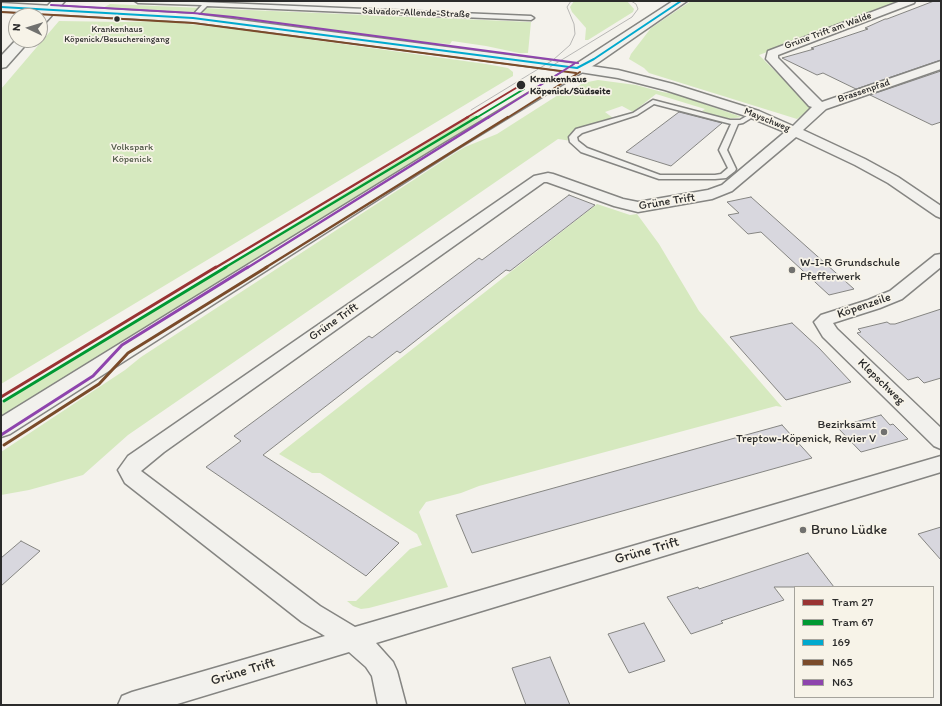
<!DOCTYPE html>
<html>
<head>
<meta charset="utf-8">
<style>
  body { margin:0 }
  #map { position:relative; width:942px; height:706px; overflow:hidden; background:#f4f2ec; font-family:Itim,sans-serif }
  canvas { display:block }
  .frame { position:absolute; inset:0; border:2px solid #2b2b2b; pointer-events:none }
  .legend { position:absolute; left:794px; top:586px; width:140px; height:112px; box-sizing:border-box; background:#f7f3e8; border:1px solid #a5a39c; margin:0; padding:5px 7px; list-style:none; font-size:12px; color:#2b2b2b }
  .legend li { display:flex; align-items:center; gap:8px; height:20px }
  .legend b { width:20px; border:1px solid #a5a39c }
  .north { position:absolute; left:8px; top:8px; width:40px; height:40px; box-sizing:border-box; background:#f7f3e8; border:1px solid #a5a39c; border-radius:50%; rotate:274deg; font-size:11px; font-weight:700; line-height:16px; text-align:center; color:#2b2b2b }
  .north::after { content:''; display:block; margin:auto; width:14px; height:18px; background:#71716f; clip-path:polygon(50% 0,100% 100%,50% 72%,0 100%) }
</style>
</head>
<body>
<div id="map">
<canvas width="942" height="706"></canvas>
<div class="frame"></div>
<ul class="legend">
<li><b style="height:5px;background:#933"></b>Tram 27</li>
<li><b style="height:5px;background:#093"></b>Tram 67</li>
<li><b style="height:5px;background:#00a9ce"></b>169</li>
<li><b style="height:5px;background:#7a4b2a"></b>N65</li>
<li><b style="height:5px;background:#8e44ad"></b>N63</li>
</ul>
<div class="north">N</div>
</div>
<script>
const g = document.querySelector('canvas').getContext('2d');
g.lineJoin = 'round';
function fillPath(path, color) { g.fillStyle = color; g.fill(path, 'evenodd'); }
const poly = rows => new Path2D(rows.map(r => 'M' + r).join(''));
function trace(path, color, width, dash) { g.strokeStyle = color; g.lineWidth = width; g.lineCap = dash ? 'butt' : 'round'; g.setLineDash(dash || []); g.stroke(path); }
function label(font, color, halo, rows, align = 'center') {
  g.font = font + ' Itim,sans-serif'; g.lineWidth = 3.5; g.setLineDash([]); g.textBaseline = 'middle'; g.strokeStyle = halo; g.fillStyle = color; for (const [text, x, y, turn = 0] of rows) {
    g.save(); g.translate(x, y); g.rotate((+turn || 0) * Math.PI / 180); g.textAlign = isNaN(turn) ? turn : align; if (halo) g.strokeText(text, 0, 0); g.fillText(text, 0, 0); g.restore();
  }
}
fillPath(poly([
  [574,1,627,1,634,9,633,12,588,40,585,40,586,28,572,12,570,7],
  [691,1,905,1,759,55,812,108,797,119,649,73,644,68,629,59,631,54,651,28],
  [110,4,272,11,531,22,528,53,519,53,486,46,452,41,450,44,419,42,350,35,246,20,101,9],
  [59,21,124,22,161,21,242,30,486,64,508,68,513,72,513,76,1,384,1,89],
  [598,80,636,85,662,92,675,94,742,117,727,119,702,111,705,109,656,94,633,112,622,106,605,112,613,118,574,131,571,134,572,141,558,139,128,435,83,475,29,490,1,495,1,452,125,370,141,357,455,153,465,147,497,134,566,90,571,91,583,83],
  [473,115,483,118,1,417,1,403],
  [597,204,630,215,637,214,659,244,699,311,782,407,776,406,479,486,461,493,426,502,419,512,448,587,369,608,361,609,353,606,347,601,356,601,410,549,422,545,417,534,320,473,312,473,279,454]
]), '#d6e9bf');
const building = poly([
  [934,1,941,1,941,60,856,89,823,73,817,75,782,58,814,49,811,48,868,29,865,28,885,19,887,19,934,1],
  [941,71,941,122,932,125,870,95,941,71],
  [679,112,722,123,671,166,626,152,679,112],
  [569,195,595,205,510,271,506,270,400,353,397,351,263,455,399,543,366,576,206,467,241,441,234,436,257,419,369,336,372,338,479,258,482,260,569,195],
  [751,197,854,289,829,295,761,232,748,234,728,215,739,213,727,202,751,197],
  [941,309,941,378,924,383,918,377,908,380,857,333,861,332,858,329,887,322,890,324,895,324,941,309],
  [792,323,819,348,851,382,786,400,730,337,792,323],
  [881,415,890,425,893,424,908,439,861,452,837,427,881,415],
  [782,425,812,458,472,553,456,515,782,425],
  [941,527,941,560,918,534,941,527],
  [21,541,40,551,1,586,1,558,21,541],
  [808,553,834,587,774,587,784,600,721,621,723,623,691,634,667,597,698,587,699,589,808,553],
  [644,623,665,661,629,673,608,634,644,623],
  [550,657,570,705,526,705,512,668,550,657]
]);
fillPath(building, '#d8d7de');
trace(building, '#858582', 1);
const service = poly([
  [135,1,176,1,531,16,534,18,531,20,207,6,193,20,190,18,202,5,138,3,135,1],
  [653,100,730,120,740,120,752,113,756,113,756,115,743,123,738,124,727,150,736,169,735,171,726,178,715,179,659,179,581,152,570,142,569,137,576,129,633,113,653,100],
  [654,104,731,124,719,150,728,168,721,174,715,175,660,175,587,148,578,141,577,137,582,133,637,115,654,104]
]);
const minor = poly([
  [901,1,915,1,914,3,778,55,778,58,822,102,941,61,941,69,826,109,803,130,865,159,898,177,941,206,941,218,936,216,888,183,855,165,796,137,732,191,712,199,638,212,614,206,547,182,544,182,164,452,141,471,320,606,355,627,941,456,941,472,376,643,393,662,397,671,406,705,378,705,372,676,366,667,349,652,174,705,118,705,122,696,132,692,325,636,302,622,125,483,118,470,128,456,534,176,548,173,553,174,623,199,638,202,708,190,722,185,785,132,749,117,665,90,618,78,573,71,571,68,573,65,577,64,618,70,673,84,759,111,793,126,812,107,809,106,768,61,766,59,768,51,901,1],
  [941,254,941,267,902,299,880,308,833,323,837,329,941,428,941,449,934,446,823,337,814,322,821,315,868,300,890,291,935,255,941,254]
]);
const tertiary = poly([
  [52,1,65,1,44,24,40,25,40,16,38,16,52,1],
  [16,40,30,40,6,67,1,68,1,56,16,40]
]);
const secondary = poly([
  [673,1,687,1,599,62,457,149,10,434,1,437,1,417,445,143,565,71,193,22,1,11,1,3,193,14,576,64,673,1]
]);
trace(service, '#858582', 3);
trace(minor, '#858582', 3);
trace(tertiary, '#858582', 3);
trace(secondary, '#858582', 3);
fillPath(service, '#f2f1ed');
fillPath(minor, '#f2f1ed');
fillPath(tertiary, '#f2f1ed');
fillPath(secondary, '#f2f1ed');
trace(poly([
  [550,67,632,17,638,9,636,4,631,1],
  [471,110,553,60,570,45,575,34,574,24,567,7,571,1]
]), '#b8b7b5', 1);
trace(poly([
  [1,7,193,18,577,68],
  [577,68,594,59,681,1]
]), '#00a9ce', 2);
trace(poly([
  [1,12,193,23,576,73],
  [507,118,580,72]
]), '#7a4b2a', 2);
trace(poly([
  [265,268,508,117]
]), '#7a4b2a', 2.5);
trace(poly([
  [4,445,99,384,128,353,267,267]
]), '#7a4b2a', 3);
trace(poly([
  [51,5,193,13,233,17,578,63],
  [488,118,574,64]
]), '#8e44ad', 2);
trace(poly([
  [247,268,489,117]
]), '#8e44ad', 2.5);
trace(poly([
  [1,435,93,376,122,345,248,267]
]), '#8e44ad', 3);
trace(poly([
  [466,118,521,85]
]), '#933', 2);
trace(poly([
  [215,268,468,117]
]), '#933', 2.5);
trace(poly([
  [1,397,216,267]
]), '#933', 3);
trace(poly([
  [476,118,524,89]
]), '#093', 2);
trace(poly([
  [224,268,477,117]
]), '#093', 2.5);
trace(poly([
  [4,401,226,267]
]), '#093', 3);
for (const [x, y, r, color] of [
  [117,19,3.5,"#2b2b2b"],
  [521,85,5,"#2b2b2b"],
  [792,270,4,"#71716f"],
  [884,432,4,"#71716f"],
  [803,530,4,"#71716f"]
]) { const dot = new Path2D(); dot.arc(x, y, r, 0, 2 * Math.PI); g.fillStyle = color; g.fill(dot); trace(dot, '#f7f3e8', 1.5); }
label('9px', '#2b2b2b', '#f7f3e8', [
  ["Krankenhaus",117,30],
  ["Köpenick/Besuchereingang",117,40]
]);
label('10px', '#2b2b2b', '#f7f3e8', [
  ["Salvador-Allende-Straße",416,13,2],
  ["Grüne Trift am Walde",828,31,-20],
  ["Brassenpfad",864,91,-19],
  ["Mayschweg",767,120,22]
]);
label('bold 10px', '#2b2b2b', '#f7f3e8', [
  ["Krankenhaus",530,79],
  ["Köpenick/Südseite",530,91]
], 'left');
label('10px', '#505847', '#f7f3e8', [
  ["Volkspark",132,147],
  ["Köpenick",132,159]
]);
label('12px', '#2b2b2b', '#f7f3e8', [
  ["Grüne Trift",667,202,-9],
  ["Köpenzeile",864,306,-19],
  ["Grüne Trift",334,322,-35],
  ["Klepschweg",881,382,44]
]);
label('12px', '#2b2b2b', '#f7f3e8', [
  ["W-I-R Grundschule",800,263],
  ["Pfefferwerk",800,277],
  ["Bezirksamt",876,425,"right"],
  ["Treptow-Köpenick, Revier V",876,439,"right"]
], 'left');
label('14px', '#2b2b2b', '#f7f3e8', [
  ["Bruno Lüdke",811,530]
], 'left');
label('14px', '#2b2b2b', '#f7f3e8', [
  ["Grüne Trift",647,551,-16],
  ["Grüne Trift",243,672,-17]
]);
</script>
</body>
</html>
